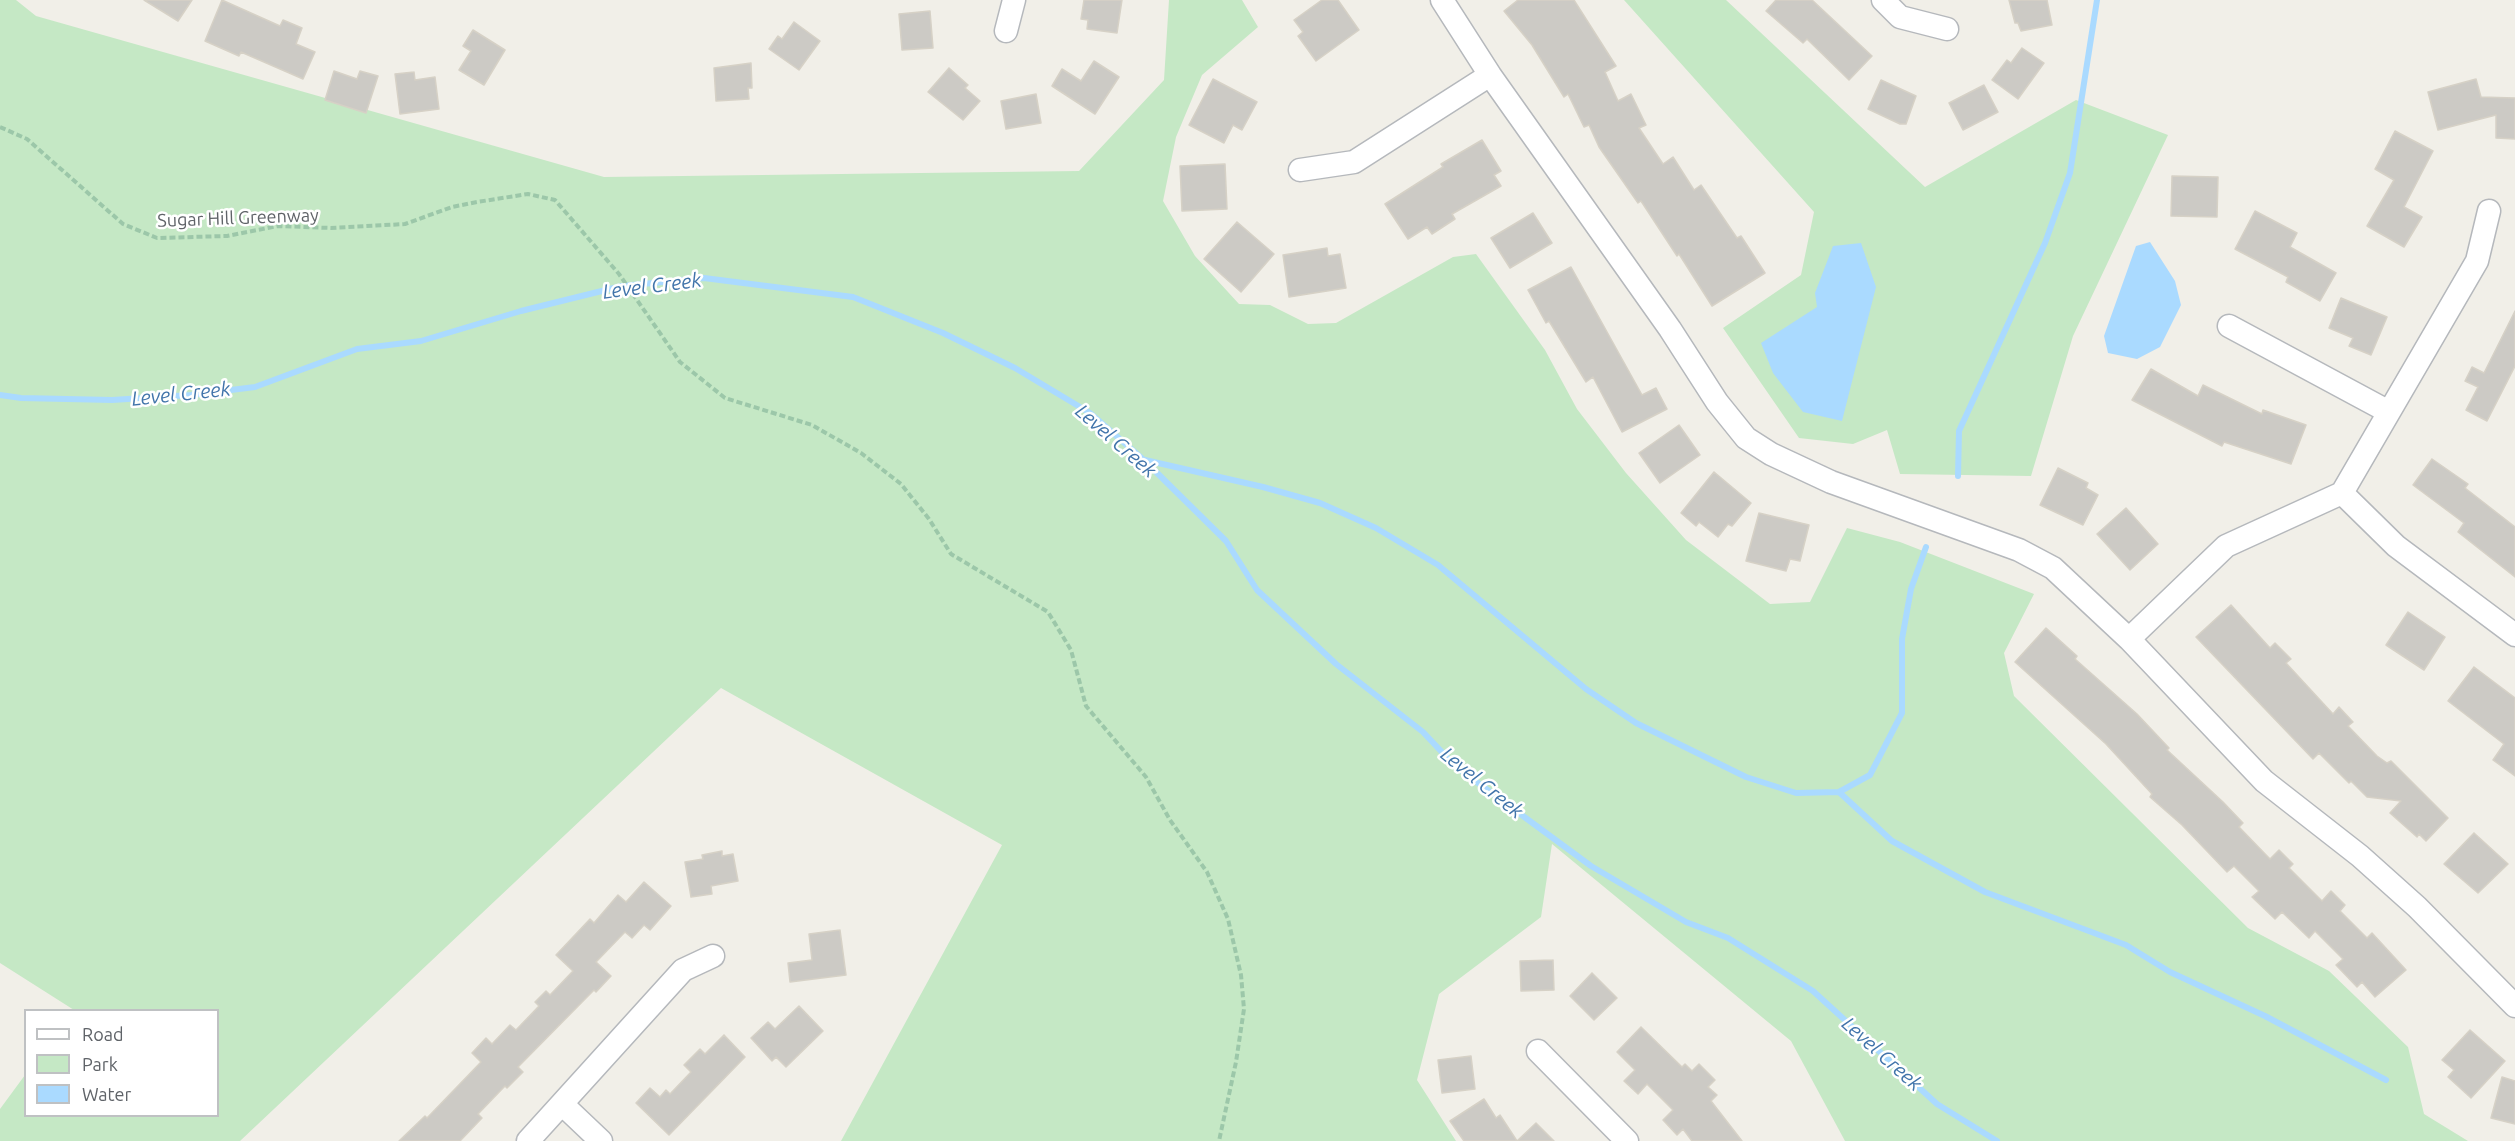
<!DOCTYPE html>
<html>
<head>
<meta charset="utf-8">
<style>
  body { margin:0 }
  #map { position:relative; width:2515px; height:1141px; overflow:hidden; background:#f1efe8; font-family:Ubuntu,sans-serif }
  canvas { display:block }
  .legend { position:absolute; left:24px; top:1009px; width:195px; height:108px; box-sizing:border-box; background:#fff; border:2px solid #bfc1c3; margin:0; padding:8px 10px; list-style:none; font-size:18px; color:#5f6368 }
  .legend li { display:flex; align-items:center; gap:12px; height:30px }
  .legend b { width:30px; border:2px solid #bfc1c3 }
</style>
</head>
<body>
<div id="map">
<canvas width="2515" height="1141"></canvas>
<ul class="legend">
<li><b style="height:8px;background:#fff"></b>Road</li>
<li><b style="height:16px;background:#c5e8c5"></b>Park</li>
<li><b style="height:16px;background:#aadaff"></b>Water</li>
</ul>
</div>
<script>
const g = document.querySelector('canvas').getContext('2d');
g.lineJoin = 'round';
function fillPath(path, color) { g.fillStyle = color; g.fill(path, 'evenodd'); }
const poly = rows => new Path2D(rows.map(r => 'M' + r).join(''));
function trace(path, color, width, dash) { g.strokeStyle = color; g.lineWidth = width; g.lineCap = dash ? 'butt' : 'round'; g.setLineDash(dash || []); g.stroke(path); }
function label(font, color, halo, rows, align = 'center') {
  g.font = font + ' Ubuntu,sans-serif'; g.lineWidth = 5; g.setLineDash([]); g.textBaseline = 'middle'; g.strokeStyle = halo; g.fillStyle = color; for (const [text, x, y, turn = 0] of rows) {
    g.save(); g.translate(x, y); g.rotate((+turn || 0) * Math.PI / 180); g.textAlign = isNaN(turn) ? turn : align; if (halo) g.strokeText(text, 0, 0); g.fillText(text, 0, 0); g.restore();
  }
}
fillPath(poly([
  [0,0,16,0,36,16,604,177,1079,171,1164,80,1169,0,1242,0,1258,27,1202,75,1176,137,1163,201,1195,256,1239,304,1270,305,1308,324,1336,323,1453,257,1476,254,1545,350,1577,409,1626,473,1686,540,1770,604,1810,602,1847,528,1900,542,2034,594,2004,653,2014,696,2248,928,2329,971,2408,1047,2424,1114,2468,1141,1845,1141,1791,1041,1552,844,1541,917,1439,994,1417,1080,1456,1141,841,1141,1002,845,721,688,240,1141,0,1141,0,1109,25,1075,26,1116,218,1116,218,1010,74,1010,0,963],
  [1624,0,1726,0,1925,187,2076,100,2168,135,2073,336,2031,476,1900,474,1887,430,1853,444,1799,438,1723,328,1801,275,1814,212]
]), '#c5e8c5');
fillPath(poly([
  [2150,242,2175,281,2181,305,2160,347,2137,359,2108,353,2104,336,2136,246],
  [1861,243,1876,287,1842,421,1803,412,1773,373,1761,343,1817,307,1815,293,1833,246]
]), '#aadaff');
trace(poly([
  [0,395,21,398,112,400,191,395,255,387,357,349,421,341,521,311,622,286,704,278,853,297,943,333,1015,368,1090,413,1144,460,1226,541,1257,590,1336,664,1423,732,1455,766,1591,866,1686,922,1728,938,1813,991,1937,1104,1997,1141],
  [1145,460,1263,487,1320,503,1376,528,1438,565,1586,689,1636,723,1746,777,1796,793,1839,792,1870,775,1902,713,1902,639,1911,589,1926,547],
  [1958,476,1959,431,2045,243,2070,173,2097,0],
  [1839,792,1892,841,1985,892,2126,945,2170,972,2265,1016,2386,1080]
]), '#aadaff', 6);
const building = poly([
  [144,0,192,0,178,21,144,0],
  [222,0,280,26,283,20,302,28,296,44,315,52,303,79,241,52,239,56,205,41,222,0],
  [1084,0,1122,0,1117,33,1087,29,1088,20,1081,19,1084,0],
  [1322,0,1338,0,1359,30,1316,61,1298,36,1303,32,1294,20,1322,0],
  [1518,0,1574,0,1616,66,1605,72,1618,101,1631,94,1646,125,1639,128,1663,164,1673,157,1694,190,1701,185,1737,238,1741,236,1765,273,1712,306,1679,254,1677,256,1641,201,1638,203,1599,147,1589,125,1584,127,1568,94,1564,97,1532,45,1504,11,1518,0],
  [1776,0,1812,0,1872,56,1849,80,1807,39,1803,43,1766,11,1776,0],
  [2009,0,2047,0,2052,25,2021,31,2018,23,2015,23,2009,0],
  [930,11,933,48,902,50,899,14,930,11],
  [794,22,820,41,799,70,769,49,778,36,782,39,794,22],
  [473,30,505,50,484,85,459,70,471,51,463,46,473,30],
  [2022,48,2044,63,2018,99,1992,80,2007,60,2011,63,2022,48],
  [1094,61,1119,77,1095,114,1052,86,1062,69,1081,81,1094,61],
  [751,63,752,88,748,88,749,99,716,101,714,68,751,63],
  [949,68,968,85,965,88,980,101,963,120,928,92,949,68],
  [334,71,357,79,360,71,378,76,366,113,325,100,334,71],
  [414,72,415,80,435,77,439,109,400,114,395,74,414,72],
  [1213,79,1257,102,1242,130,1233,125,1224,143,1189,125,1213,79],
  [2476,79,2481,97,2515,98,2515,139,2496,138,2496,115,2438,130,2428,92,2476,79],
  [1881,80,1916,96,1906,124,1900,124,1868,109,1881,80],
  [1984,85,1998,112,1963,130,1949,103,1984,85],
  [1036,94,1041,123,1006,129,1001,101,1036,94],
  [2395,131,2433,151,2404,207,2422,217,2404,247,2367,226,2394,180,2375,169,2395,131],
  [1482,140,1501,171,1494,175,1501,186,1452,214,1455,219,1432,234,1427,227,1408,239,1385,204,1443,167,1441,164,1482,140],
  [1225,164,1227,209,1182,211,1180,166,1225,164],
  [2172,176,2218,177,2217,217,2171,216,2172,176],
  [2255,211,2297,233,2290,247,2336,273,2320,301,2286,282,2288,277,2235,249,2255,211],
  [1533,213,1552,243,1510,268,1491,238,1533,213],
  [1237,222,1274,254,1241,292,1204,259,1237,222],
  [1327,248,1328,256,1340,254,1346,288,1289,297,1283,255,1327,248],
  [1571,267,1642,395,1656,388,1667,409,1622,432,1593,377,1586,382,1549,321,1546,323,1528,290,1571,267],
  [2341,298,2387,317,2371,355,2349,346,2353,338,2329,328,2341,298],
  [2515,311,2515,366,2487,421,2466,410,2478,387,2465,381,2472,367,2484,373,2515,311],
  [2151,369,2198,396,2203,385,2262,414,2263,410,2306,425,2291,464,2224,442,2222,446,2132,400,2151,369],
  [1679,425,1700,455,1660,483,1639,453,1679,425],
  [2432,459,2468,484,2465,488,2515,527,2515,577,2458,532,2464,523,2413,485,2432,459],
  [2058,468,2088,483,2086,488,2098,495,2083,525,2040,505,2058,468],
  [1714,472,1751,503,1732,526,1728,524,1718,537,1699,522,1696,526,1681,513,1714,472],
  [2126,508,2158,544,2130,570,2097,534,2126,508],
  [1759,513,1809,525,1800,561,1790,559,1786,571,1746,561,1759,513],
  [2231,605,2270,648,2275,643,2291,659,2286,663,2333,714,2339,707,2353,722,2348,726,2377,756,2387,763,2391,761,2448,818,2426,841,2419,834,2417,837,2390,813,2401,801,2367,797,2351,781,2349,783,2319,753,2313,759,2196,637,2231,605],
  [2408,612,2445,637,2424,670,2386,645,2408,612],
  [2046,628,2077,656,2075,659,2137,714,2169,748,2167,750,2223,802,2243,823,2239,827,2270,859,2279,850,2293,864,2289,868,2322,901,2331,891,2345,905,2340,911,2367,938,2372,933,2406,970,2375,997,2362,982,2357,987,2336,965,2343,959,2315,931,2309,938,2282,912,2275,919,2252,897,2259,891,2234,866,2227,872,2182,825,2150,797,2152,794,2106,744,2015,662,2046,628],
  [2474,667,2515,698,2515,776,2493,760,2504,744,2448,701,2474,667],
  [2474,833,2508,864,2478,893,2444,864,2474,833],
  [722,851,722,856,733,854,738,881,711,886,712,894,691,897,685,862,703,859,702,855,722,851],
  [644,882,671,906,650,930,644,925,632,938,625,932,596,962,611,976,596,992,594,990,518,1067,523,1072,507,1088,505,1086,478,1114,482,1118,460,1141,399,1141,425,1116,427,1118,481,1062,472,1053,486,1038,492,1044,510,1025,516,1030,539,1006,535,1002,546,991,550,995,573,971,556,955,590,919,594,923,618,895,626,902,644,882],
  [840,930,846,975,790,982,788,963,812,960,809,934,840,930],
  [1553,960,1554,990,1521,991,1520,961,1553,960],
  [1592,973,1617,998,1594,1020,1570,996,1592,973],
  [799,1006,823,1031,786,1067,776,1057,772,1061,751,1038,768,1022,775,1029,799,1006],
  [1641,1027,1682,1067,1685,1064,1692,1071,1699,1064,1715,1080,1708,1087,1717,1095,1711,1101,1742,1141,1692,1141,1683,1129,1677,1135,1663,1120,1673,1110,1647,1084,1638,1094,1624,1081,1635,1070,1617,1052,1641,1027],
  [2470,1030,2505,1061,2471,1098,2448,1077,2454,1070,2442,1060,2470,1030],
  [724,1035,745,1057,669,1135,636,1103,650,1088,660,1097,666,1090,670,1094,691,1072,684,1065,700,1049,705,1054,724,1035],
  [1471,1056,1475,1089,1442,1093,1438,1060,1471,1056],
  [2502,1077,2515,1081,2515,1124,2491,1118,2502,1077],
  [1484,1099,1496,1118,1500,1115,1517,1141,1536,1123,1554,1141,1464,1141,1450,1121,1484,1099]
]);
fillPath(building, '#cccac5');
trace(building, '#d6d1c6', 1.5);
const minor = poly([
  [1442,0,1490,75,1670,329,1717,402,1746,438,1771,454,1831,482,2019,550,2053,568,2129,639,2264,781,2360,856,2417,907,2515,1006],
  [1883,0,1900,17,1947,29],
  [1006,31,1014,0],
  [1300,170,1354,162,1490,75],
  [2229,326,2389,412],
  [2342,493,2396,546,2515,635],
  [2129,639,2226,546,2342,493,2477,261,2489,211],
  [1538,1051,1627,1141],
  [562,1104,601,1141],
  [528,1141,683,970,713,956]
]);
trace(minor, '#b5b8bc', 25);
trace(poly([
  [0,127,27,139,123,224,157,238,227,236,278,226,331,228,405,224,452,207,477,202,528,194,555,200,619,274,680,362,725,398,812,425,861,453,901,484,929,519,951,554,1048,612,1071,650,1086,706,1146,777,1170,820,1207,872,1228,919,1241,975,1244,1009,1236,1062,1219,1141]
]), '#9cc7a9', 4, [6, 3]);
trace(minor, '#fff', 22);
label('18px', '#5f6368', '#fff', [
  ["Sugar Hill Greenway",238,218,-2]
]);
label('italic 20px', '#4174aa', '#fff', [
  ["Level Creek",652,286,-7],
  ["Level Creek",181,394,-6],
  ["Level Creek",1116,441,41],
  ["Level Creek",1482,783,39],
  ["Level Creek",1882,1054,42]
]);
</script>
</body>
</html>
